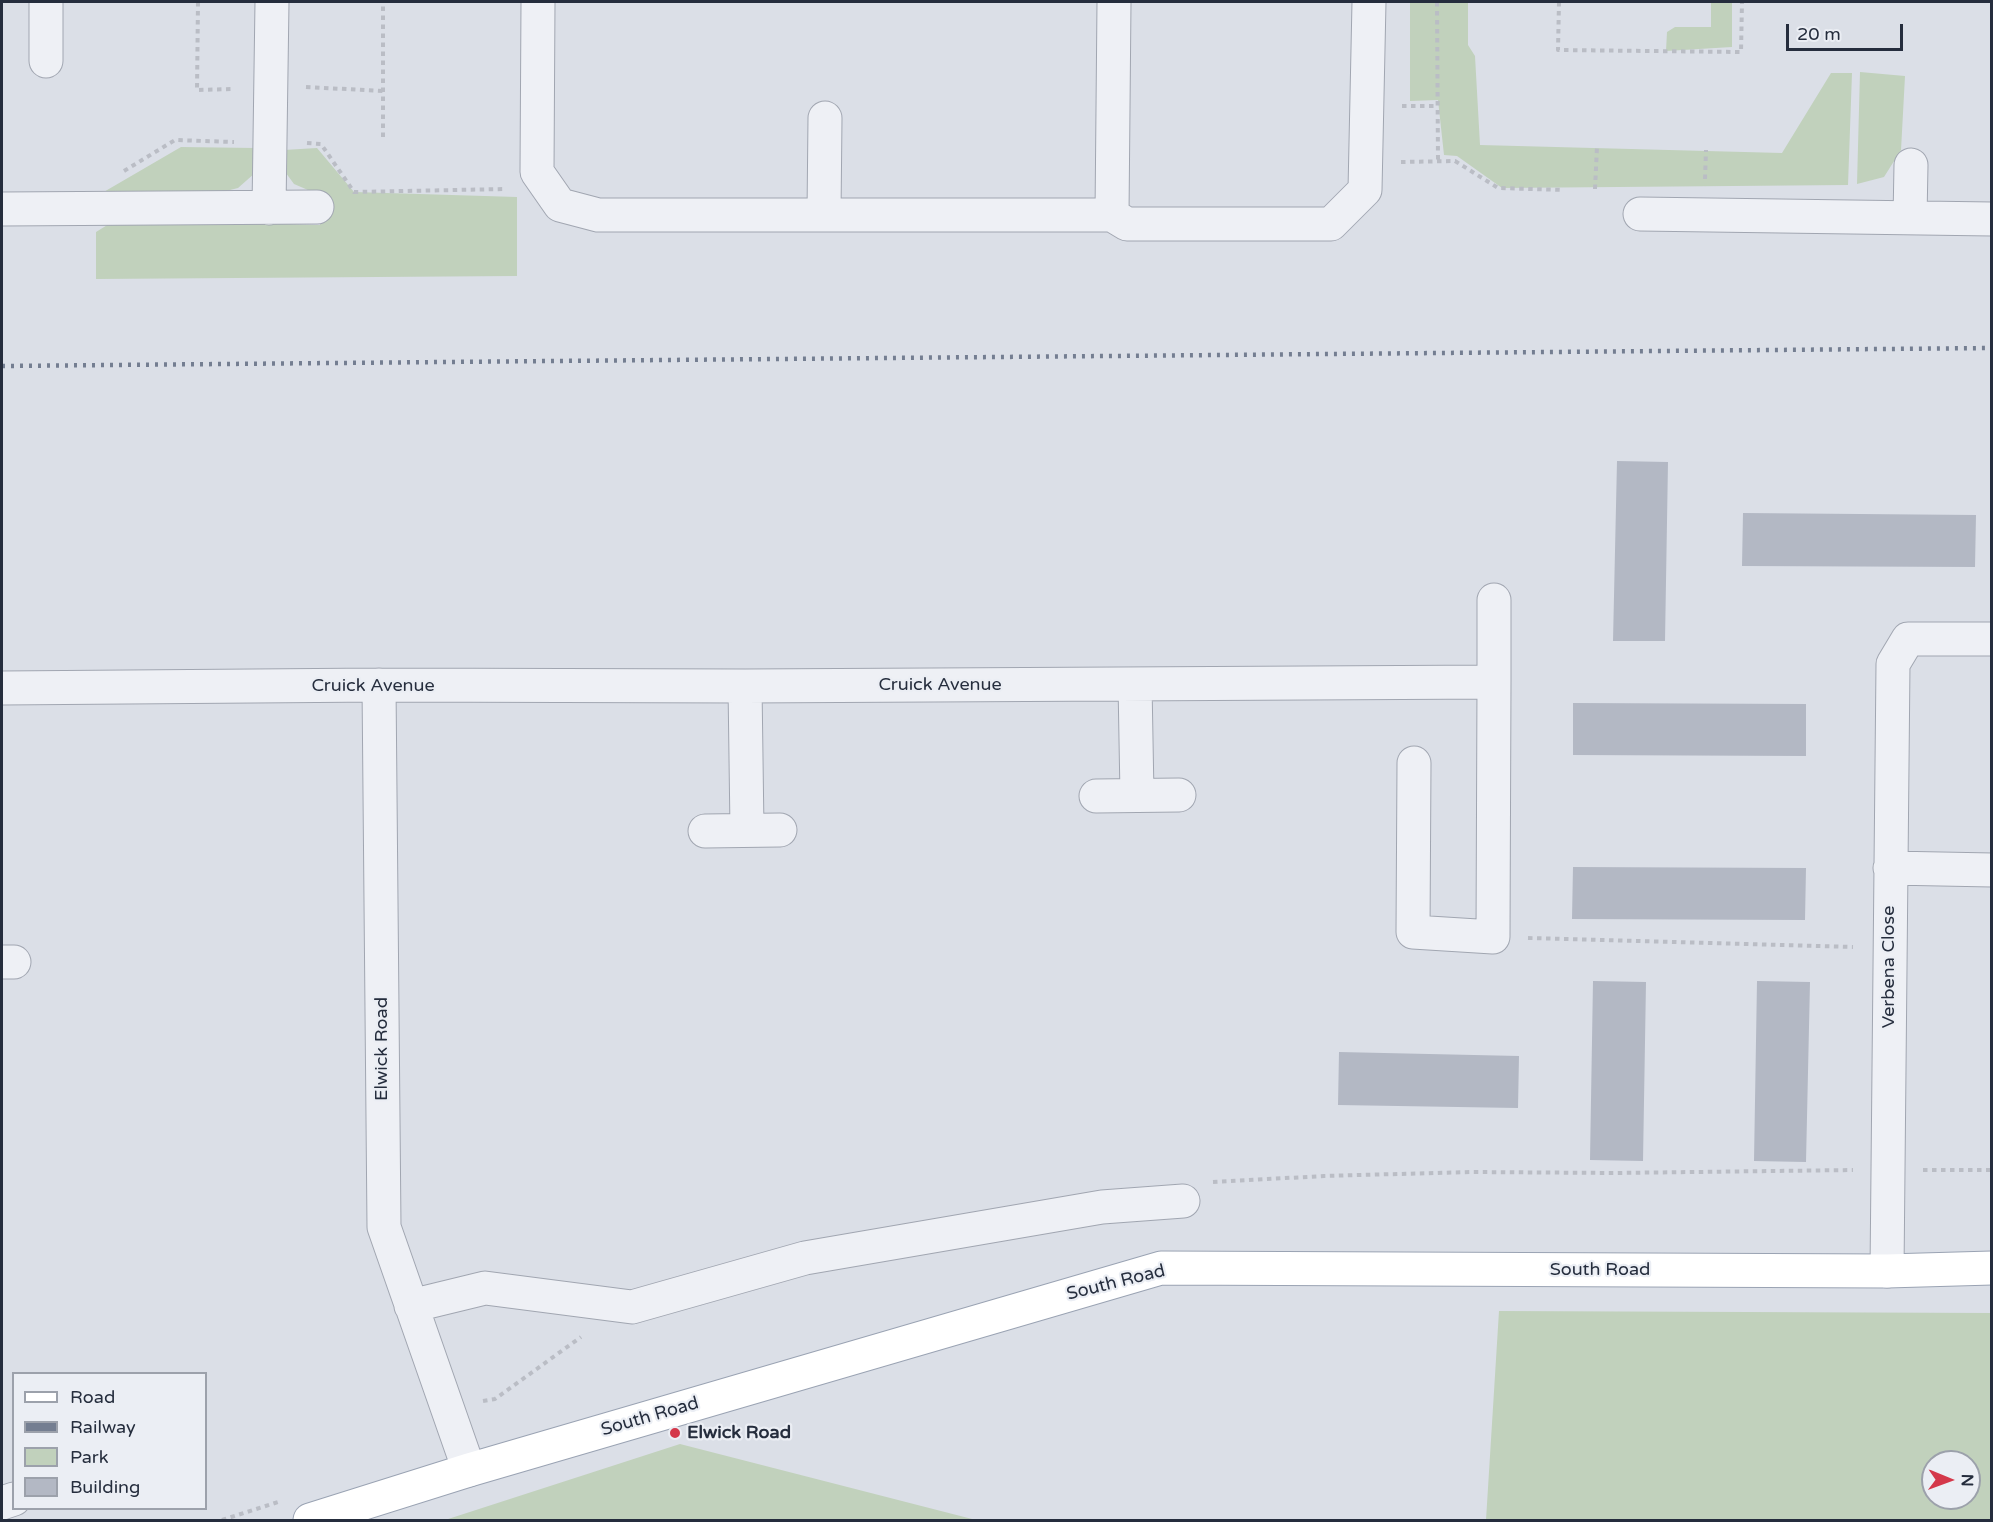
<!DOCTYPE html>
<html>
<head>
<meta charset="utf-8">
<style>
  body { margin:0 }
  #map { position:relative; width:1993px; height:1522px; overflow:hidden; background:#dbdfe7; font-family:"Varela Round",sans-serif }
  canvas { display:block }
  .frame { position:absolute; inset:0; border:3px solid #252d3d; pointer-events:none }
  .legend { position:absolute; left:12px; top:1372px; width:195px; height:138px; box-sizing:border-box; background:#ebeef4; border:2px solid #9ca1ab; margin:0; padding:8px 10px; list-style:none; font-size:18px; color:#252d3d }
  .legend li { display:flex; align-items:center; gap:12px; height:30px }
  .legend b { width:30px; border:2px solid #9ca1ab }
  .north { position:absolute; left:1921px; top:1450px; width:60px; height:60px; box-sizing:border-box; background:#ebeef4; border:2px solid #9ca1ab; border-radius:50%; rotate:91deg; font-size:16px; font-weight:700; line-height:24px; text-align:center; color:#252d3d }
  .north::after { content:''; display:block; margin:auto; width:21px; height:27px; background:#d4384a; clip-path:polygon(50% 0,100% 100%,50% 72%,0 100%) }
  .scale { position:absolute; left:1786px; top:24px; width:117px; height:27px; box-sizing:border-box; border:3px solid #252d3d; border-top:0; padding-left:8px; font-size:18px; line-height:21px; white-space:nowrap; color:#252d3d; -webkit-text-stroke:4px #ebeef4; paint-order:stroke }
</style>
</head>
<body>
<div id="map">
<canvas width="1993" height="1522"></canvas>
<div class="frame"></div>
<ul class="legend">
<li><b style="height:8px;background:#fff"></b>Road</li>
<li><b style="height:8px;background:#747e91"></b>Railway</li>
<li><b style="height:16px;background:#c1d1bc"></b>Park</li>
<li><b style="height:16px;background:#b3b8c4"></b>Building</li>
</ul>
<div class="north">N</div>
<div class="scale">20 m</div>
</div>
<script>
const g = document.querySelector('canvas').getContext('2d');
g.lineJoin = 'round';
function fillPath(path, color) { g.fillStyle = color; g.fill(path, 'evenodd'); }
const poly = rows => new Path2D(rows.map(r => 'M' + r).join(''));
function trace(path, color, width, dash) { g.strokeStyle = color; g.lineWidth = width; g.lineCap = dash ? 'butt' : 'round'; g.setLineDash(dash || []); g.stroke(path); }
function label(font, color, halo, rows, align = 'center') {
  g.font = font + ' "Varela Round",sans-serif'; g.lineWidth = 4.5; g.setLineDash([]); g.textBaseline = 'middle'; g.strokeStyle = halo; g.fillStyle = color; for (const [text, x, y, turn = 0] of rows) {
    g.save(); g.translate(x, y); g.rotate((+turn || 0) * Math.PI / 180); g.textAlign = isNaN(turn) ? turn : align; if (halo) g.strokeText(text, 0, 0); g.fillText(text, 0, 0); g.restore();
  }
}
fillPath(poly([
  [1410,2,1468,2,1468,45,1475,56,1480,145,1782,153,1831,73,1852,73,1848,185,1502,188,1457,156,1444,155,1438,100,1410,101],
  [1711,2,1732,2,1732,47,1666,51,1667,32,1675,27,1711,27],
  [1860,72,1905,76,1901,150,1884,177,1857,184],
  [181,147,255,148,255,173,238,188,218,193,102,193],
  [317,148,354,192,517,197,517,276,96,279,96,232,117,219,320,225,321,191,308,190,294,184,283,169,284,150],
  [1499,1311,1991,1313,1991,1520,1486,1520],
  [1933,1462,1969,1462,1969,1498,1933,1498],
  [680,1444,976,1520,445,1520]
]), '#c1d1bc');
fillPath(poly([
  [1617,461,1668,462,1665,641,1613,641],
  [1743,513,1976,515,1975,567,1742,566],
  [1573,703,1806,704,1806,756,1573,755],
  [1573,867,1806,868,1805,920,1572,919],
  [1593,981,1646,982,1643,1161,1590,1160],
  [1757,981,1810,982,1806,1162,1754,1161],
  [1339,1052,1519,1056,1518,1108,1338,1105]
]), '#b3b8c4');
const minor = poly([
  [46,2,46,61],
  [538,2,537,172,560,205,598,215,1112,215,1114,2],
  [269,208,272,2],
  [2,209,317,207],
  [824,214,825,118],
  [1640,214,1992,219],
  [1112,215,1127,224,1331,224,1365,190,1369,2],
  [1910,218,1911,165],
  [1494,682,1494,600],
  [1135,684,1137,795],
  [379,685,384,1227,469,1470],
  [745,686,747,830],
  [2,688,379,685,745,686,1494,682,1493,937,1413,932,1414,763],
  [1096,796,1179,795],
  [705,831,780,830],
  [1890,868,1992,870],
  [2,962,14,962],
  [1887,1271,1893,664,1908,639,1992,639],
  [411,1306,485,1288,632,1307,805,1258,1102,1207,1183,1201],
  [2,1503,14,1499]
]);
const major = poly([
  [310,1520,469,1470,1161,1268,1887,1271,1992,1268]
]);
trace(minor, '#a1a6b1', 35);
trace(major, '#9aa3b3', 35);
trace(poly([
  [198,2,197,90,235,89],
  [1437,2,1438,162],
  [1559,2,1558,50,1741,52,1742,2],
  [306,87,383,91],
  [1402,106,1438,106],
  [383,137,383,2],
  [307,143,321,144,354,192,505,189],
  [1401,162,1455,161,1498,188,1564,190],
  [124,171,175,140,234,142],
  [1705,179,1706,150],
  [1595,189,1597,147],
  [1528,938,1853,947],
  [1923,1170,1992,1170],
  [1213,1182,1324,1176,1471,1172,1614,1173,1853,1170],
  [483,1401,495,1399,581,1337],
  [222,1520,278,1502]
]), '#babdc5', 4, [4.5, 4.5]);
trace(minor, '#eef0f5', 33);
trace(major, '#fff', 33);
trace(poly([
  [2,366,1992,348]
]), '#747e91', 4.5, [3, 6]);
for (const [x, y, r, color] of [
  [675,1433,6,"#d4384a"]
]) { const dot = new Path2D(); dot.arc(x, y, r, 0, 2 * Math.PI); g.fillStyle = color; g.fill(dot); trace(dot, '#ebeef4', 2); }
label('18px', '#252d3d', '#ebeef4', [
  ["Cruick Avenue",940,685],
  ["Cruick Avenue",373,686],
  ["Verbena Close",1889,967,-90],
  ["Elwick Road",382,1049,-90],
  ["South Road",1600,1270],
  ["South Road",1116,1283,-14],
  ["South Road",650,1417,-16]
]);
label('bold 18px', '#252d3d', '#ebeef4', [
  ["Elwick Road",687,1433]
], 'left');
</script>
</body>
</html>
